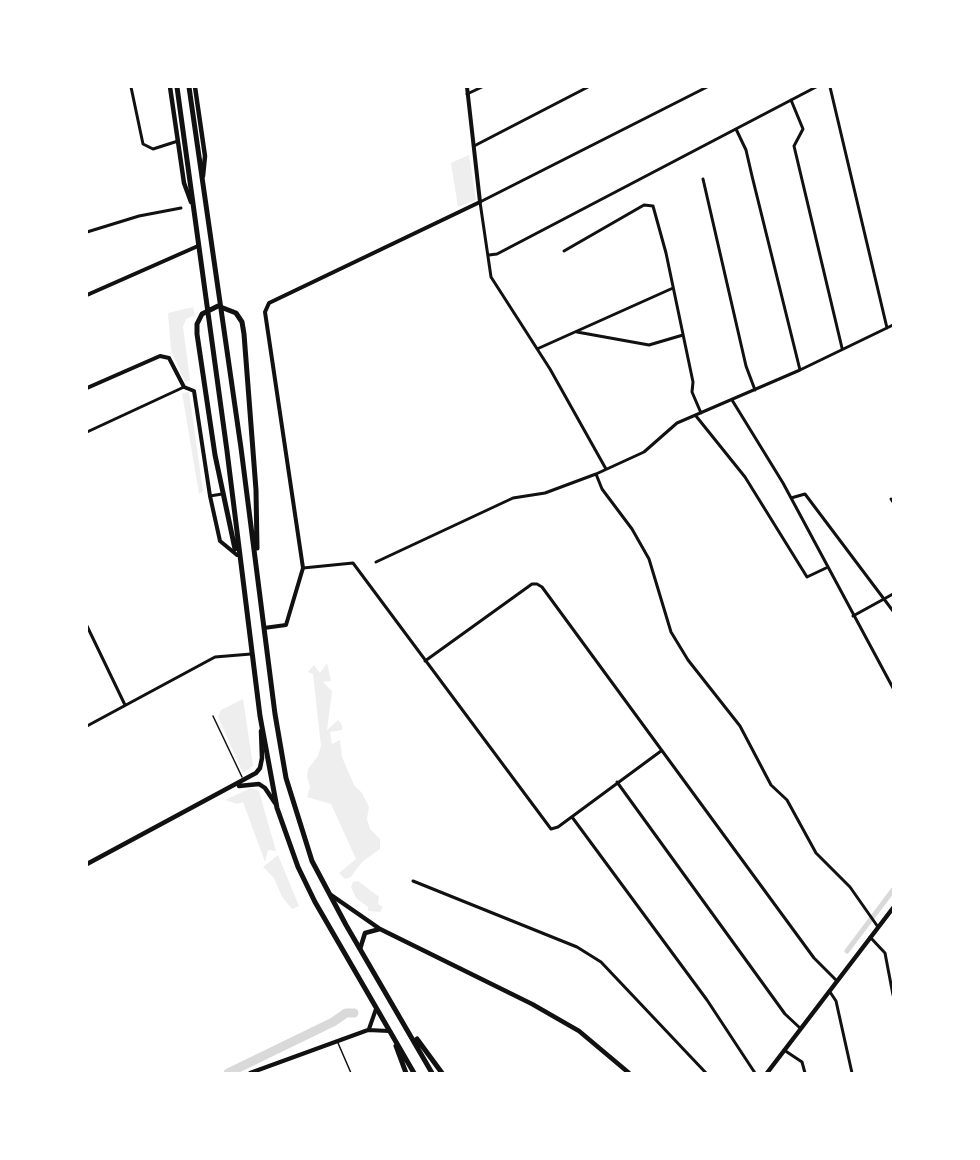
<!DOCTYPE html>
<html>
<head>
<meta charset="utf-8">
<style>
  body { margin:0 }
  #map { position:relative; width:980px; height:1160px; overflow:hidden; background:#fff; font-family:Barlow,sans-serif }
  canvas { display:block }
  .frame { position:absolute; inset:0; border:88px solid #fff; pointer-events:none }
</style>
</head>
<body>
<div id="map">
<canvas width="980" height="1160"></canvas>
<div class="frame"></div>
</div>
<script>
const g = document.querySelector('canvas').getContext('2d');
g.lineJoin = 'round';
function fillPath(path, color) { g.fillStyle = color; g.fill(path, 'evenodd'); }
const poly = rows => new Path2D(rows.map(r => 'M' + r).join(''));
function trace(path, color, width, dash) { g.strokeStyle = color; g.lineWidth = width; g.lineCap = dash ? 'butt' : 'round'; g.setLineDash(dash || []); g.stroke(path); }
fillPath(poly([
  [469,155,476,200,458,207,451,163],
  [193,307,195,315,186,319,183,327,190,380,185,382,171,350,168,313],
  [189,392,203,491,199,494,182,393],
  [327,663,331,681,323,682,332,691,327,730,338,720,342,725,342,730,330,732,332,744,340,740,342,757,354,785,362,793,369,807,367,819,370,829,380,839,380,849,362,862,351,877,345,879,339,873,356,859,331,804,307,797,310,787,307,777,308,769,318,756,321,746,313,674,308,672,314,665,320,673],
  [243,699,253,766,243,773,218,717,221,710],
  [251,788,259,791,276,851,268,850,265,862,243,802,237,804,225,800],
  [278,855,299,906,295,908,292,909,282,897,274,878,263,867],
  [358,881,379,897,378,904,383,907,380,912,368,911,368,907,356,898,351,887,353,882]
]), '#eee');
trace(poly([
  [847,951,893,890]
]), '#d9d9d9', 5);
trace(poly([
  [228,1073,333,1022,346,1013,354,1013]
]), '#d9d9d9', 9);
trace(poly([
  [213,716,242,777],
  [338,1043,351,1073]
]), '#111', 1.5);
trace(poly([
  [131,87,143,144,153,149,178,141],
  [830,87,887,328],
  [467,94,482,87],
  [791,100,803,129,794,146,842,348],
  [736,129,746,150,752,176,800,370],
  [474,146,588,87],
  [703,179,746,366,755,390],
  [87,232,139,216,181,208],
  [564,251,644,205,653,206,666,253,693,382,692,392,701,413],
  [489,255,497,254,816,87],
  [577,332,649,345,683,335],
  [537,349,673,288],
  [732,400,783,483,893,688],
  [696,416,745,477,807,577,826,568],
  [87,432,184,387],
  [606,469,550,369,491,277,480,202,707,87],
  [596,474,602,489,632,529,649,559,671,632,688,660,740,726,771,785,787,800,816,853,850,887,878,927],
  [210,496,222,494],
  [791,498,805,494,893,611],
  [891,499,893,502],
  [376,562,513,498,545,493,596,474,644,452,677,423,800,370,893,325],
  [303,568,353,563,551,829,558,827,661,751],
  [853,616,893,594],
  [87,626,125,705],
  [425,661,532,584,537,584,542,587,814,958,837,981],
  [87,726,215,657,251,654],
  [617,782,785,1014,800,1028],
  [572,817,707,1000,755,1073],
  [413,881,577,947,601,962,706,1073],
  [870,937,885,953,893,995],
  [830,992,836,1001,852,1073],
  [784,1050,802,1062,805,1073]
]), '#111', 3);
trace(poly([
  [87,295,198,246],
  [87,388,160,356,169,358,184,387,194,391,210,496,220,541,237,555],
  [264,628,286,625,303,568,265,312,269,303,480,202,467,87],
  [369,1029,376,1009],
  [250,1073,368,1030,389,1031]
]), '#111', 4);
trace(poly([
  [170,87,184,183,191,202],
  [195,87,205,156,203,176],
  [239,786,259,784,265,788,275,803],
  [87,864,256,773,260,768,262,758,261,731],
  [331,895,380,929,532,1004,579,1031,629,1073],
  [360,949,365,933,380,929],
  [767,1073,893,908]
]), '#111', 4.5);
trace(poly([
  [177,87,227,451,260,716,277,808,298,867,315,902,414,1073],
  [189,87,241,448,275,714,286,778,312,861,346,925,432,1073],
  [235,549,215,455,197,334,197,324,202,314,218,306,236,313,242,322,244,334,256,490,257,548],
  [417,1039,442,1073],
  [396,1046,406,1073]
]), '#111', 5);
</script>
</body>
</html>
